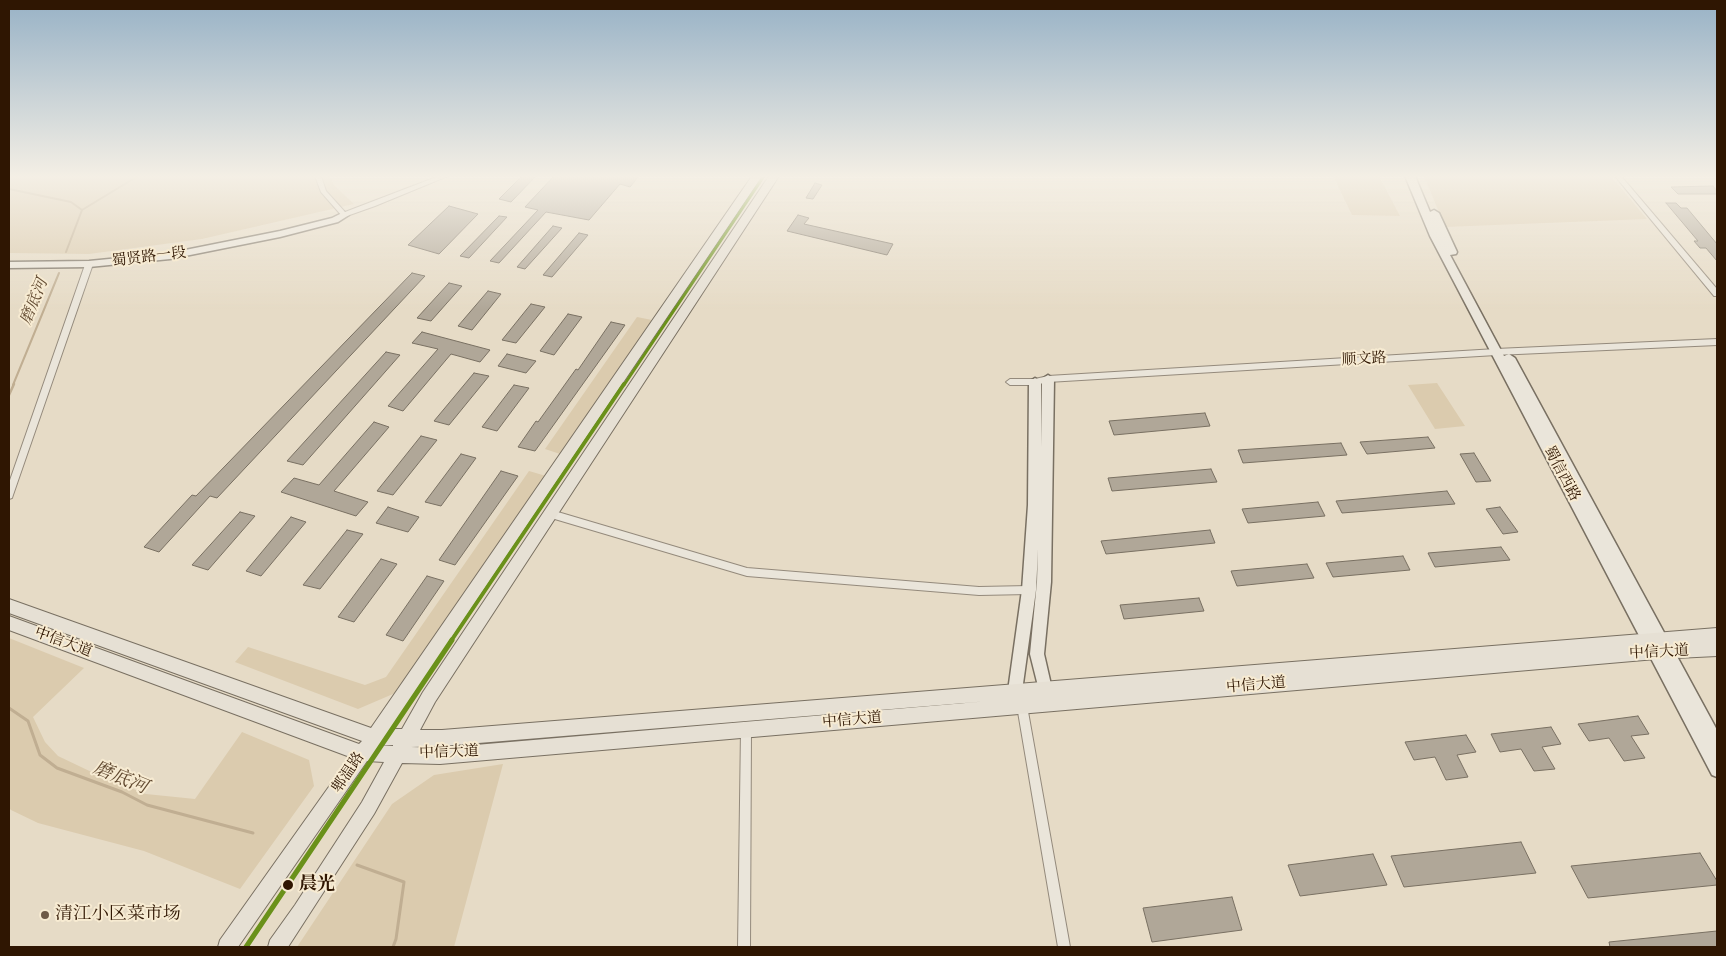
<!DOCTYPE html>
<html>
<head>
<meta charset="utf-8">
<style>
  body { margin:0 }
  #map { position:relative; width:1726px; height:956px; overflow:hidden; background:#e6dbc6; font-family:"IM FELL Double Pica",serif }
  canvas { display:block }
  .frame { position:absolute; inset:0; border:10px solid #2f1602; pointer-events:none }
</style>
</head>
<body>
<div id="map">
<canvas width="1726" height="956"></canvas>
<div class="frame"></div>
</div>
<script>
const g = document.querySelector('canvas').getContext('2d');
g.lineJoin = 'round';
function fillPath(path, color) { g.fillStyle = color; g.fill(path, 'evenodd'); }
const poly = rows => new Path2D(rows.map(r => 'M' + r).join(''));
function trace(path, color, width, dash) { g.strokeStyle = color; g.lineWidth = width; g.lineCap = dash ? 'butt' : 'round'; g.setLineDash(dash || []); g.stroke(path); }
function label(font, color, halo, rows, align = 'center') {
  g.font = font + ' "IM FELL Double Pica","Noto Serif SC",serif'; g.lineWidth = 4; g.setLineDash([]); g.textBaseline = 'middle'; g.strokeStyle = halo; g.fillStyle = color; for (const [text, x, y, turn = 0] of rows) {
    g.save(); g.translate(x, y); g.rotate((+turn || 0) * Math.PI / 180); g.textAlign = isNaN(turn) ? turn : align; if (halo) g.strokeText(text, 0, 0); g.fillText(text, 0, 0); g.restore();
  }
}
fillPath(poly([
  [9,176,330,176,334,185,354,204,202,239,89,254,9,253],
  [1333,176,1379,176,1400,216,1352,215],
  [1424,176,1611,176,1647,219,1445,227],
  [637,317,652,320,560,454,545,449],
  [1437,383,1465,426,1435,429,1408,385],
  [529,471,546,476,400,691,358,709,235,662,248,647,365,685,386,677],
  [9,638,84,668,33,717,45,742,58,756,102,777,146,794,195,799,242,732,309,760,314,786,240,889,144,851,38,823,11,810,9,808],
  [503,764,454,947,297,947,392,804,434,775]
]), '#dbcbae');
trace(poly([
  [9,189,71,202,82,210],
  [66,252,82,210,138,176],
  [13,385,59,273]
]), '#c0ae92', 2);
trace(poly([
  [9,395,14,384]
]), '#c0ae92', 2.5);
trace(poly([
  [9,708,28,721,40,755,57,768,122,792,147,805,253,833],
  [357,865,404,882,396,939,393,947]
]), '#c0ae92', 3);
const building = poly([
  [522,176,536,176,511,202,499,199,522,176],
  [554,176,639,176,630,187,620,184,589,220,546,212,499,263,490,261,538,210,525,207,554,176],
  [815,183,822,185,813,199,806,198,815,183],
  [1713,186,1717,191,1717,194,1678,194,1671,187,1713,186],
  [1666,203,1676,203,1681,208,1687,208,1717,244,1717,261,1706,248,1700,248,1694,241,1698,241,1666,203],
  [449,206,478,214,439,254,408,245,449,206],
  [798,215,809,218,804,224,893,244,887,255,787,231,798,215],
  [499,216,507,217,469,258,460,256,499,216],
  [553,226,562,228,525,269,517,267,553,226],
  [579,233,588,235,552,277,543,275,579,233],
  [412,273,425,276,217,498,210,496,159,552,144,547,192,495,196,496,412,273],
  [449,283,462,286,431,321,417,318,449,283],
  [488,291,501,294,472,330,458,326,488,291],
  [531,304,545,307,516,343,502,340,531,304],
  [568,314,582,317,554,355,540,351,568,314],
  [611,322,625,325,535,451,518,447,536,421,538,422,576,369,578,370,611,322],
  [422,332,490,350,480,362,451,354,403,411,388,406,438,349,412,343,422,332],
  [386,352,400,355,303,465,287,461,386,352],
  [507,354,536,361,526,373,498,366,507,354],
  [474,373,489,376,449,425,434,421,474,373],
  [514,385,529,388,497,431,482,427,514,385],
  [1205,413,1210,426,1114,435,1109,421,1205,413],
  [374,422,389,427,334,491,368,502,356,516,281,492,294,478,319,485,374,422],
  [421,436,437,440,393,495,377,491,421,436],
  [1428,437,1435,448,1367,454,1360,442,1428,437],
  [1341,443,1347,455,1243,463,1238,450,1341,443],
  [1474,453,1491,481,1476,482,1460,454,1474,453],
  [461,454,476,458,441,506,425,502,461,454],
  [1211,469,1217,482,1112,491,1108,478,1211,469],
  [501,471,518,476,455,565,439,560,501,471],
  [1447,491,1455,504,1342,513,1336,501,1447,491],
  [1318,502,1325,516,1248,523,1242,509,1318,502],
  [388,507,394,509,419,517,408,532,376,523,388,507],
  [1500,507,1518,532,1503,534,1486,509,1500,507],
  [240,512,255,516,208,570,192,565,240,512],
  [291,517,306,522,261,576,246,571,291,517],
  [347,530,363,534,320,589,303,585,347,530],
  [1210,530,1215,543,1106,554,1101,541,1210,530],
  [1501,547,1510,560,1435,567,1428,553,1501,547],
  [1403,556,1410,570,1333,577,1326,563,1403,556],
  [381,559,397,564,354,622,338,617,381,559],
  [1307,564,1314,578,1237,586,1231,571,1307,564],
  [427,576,444,581,403,641,386,635,427,576],
  [1199,598,1204,611,1124,619,1120,605,1199,598],
  [1638,716,1649,734,1631,736,1645,758,1624,761,1609,738,1589,741,1578,724,1638,716],
  [1551,727,1561,744,1542,747,1555,769,1534,771,1521,749,1500,752,1491,734,1551,727],
  [1466,735,1476,752,1457,755,1468,777,1446,780,1435,757,1414,760,1405,742,1466,735],
  [1521,842,1536,873,1404,887,1391,856,1521,842],
  [1700,853,1717,881,1717,885,1588,898,1571,866,1700,853],
  [1373,854,1387,885,1300,896,1288,865,1373,854],
  [1232,897,1242,930,1152,942,1143,908,1232,897],
  [1717,931,1717,947,1610,947,1609,942,1717,931]
]);
fillPath(building, '#b0a798');
trace(building, '#797062', 1);
const street = poly([
  [315,176,321,176,326,191,345,212,439,176,448,176,375,206,344,217,342,216,321,192,315,176],
  [1615,176,1621,176,1717,289,1717,296,1714,296,1615,176],
  [86,262,92,262,93,264,13,495,12,498,9,499,9,483,86,262],
  [1717,339,1717,345,1496,355,1048,382,1035,385,1010,385,1006,382,1010,379,1035,379,1048,376,1496,349,1717,339],
  [551,510,747,568,979,587,1029,586,1032,587,1034,590,1032,593,1029,594,979,595,747,576,548,517,546,514,548,511,551,510],
  [1022,701,1026,703,1027,706,1070,947,1058,947,1017,706,1018,703,1022,701],
  [746,724,750,725,751,729,750,947,738,947,741,729,742,725,746,724]
]);
const secondary = poly([
  [1405,176,1415,176,1430,212,1434,210,1439,213,1457,252,1456,254,1450,255,1504,356,1509,354,1515,358,1717,730,1717,752,1716,752,1717,777,1712,775,1430,236,1405,176],
  [344,212,349,215,338,222,280,237,170,259,89,267,9,268,9,262,89,261,170,253,280,231,332,218,344,212],
  [1048,375,1054,379,1051,582,1044,654,1052,689,1050,694,1045,696,1040,694,1030,654,1037,582,1038,549,1036,590,1022,691,1020,696,1015,698,1010,696,1008,691,1022,590,1028,505,1029,382,1035,378,1041,382,1041,447,1042,379,1048,375]
]);
const primary = poly([
  [752,176,762,176,390,729,402,729,423,692,769,176,779,176,435,702,420,730,442,730,1717,628,1717,656,1656,659,440,764,402,763,374,814,288,947,268,947,270,940,295,905,362,802,384,762,367,761,238,947,218,947,220,940,350,757,9,630,9,616,359,744,362,741,9,613,9,599,371,728,752,176],
  [989,701,440,748,411,747,442,746,989,701],
  [378,745,393,745,393,746,378,745]
]);
trace(street, '#948a7c', 2);
trace(secondary, '#797062', 3);
trace(primary, '#797062', 2);
fillPath(street, '#eae5da');
fillPath(secondary, '#eae5da');
fillPath(primary, '#e6e0d4');
trace(poly([
  [624,385,764,176]
]), '#6a911a', 3);
trace(poly([
  [451,641,624,384]
]), '#6a911a', 4);
trace(poly([
  [246,947,452,640]
]), '#6a911a', 5);
const sky = g.createLinearGradient(0, 0, 0, 310);
sky.addColorStop(0, '#98b2c6');
sky.addColorStop(0.57, '#f4efe5');
sky.addColorStop(1, '#f4efe500');
g.fillStyle = sky;
g.fillRect(0, 0, 1726, 310);
for (const [x, y, r, color] of [
  [288,885,6,"#2f1602"],
  [45,915,5,"#6f5b47"]
]) { const dot = new Path2D(); dot.arc(x, y, r, 0, 2 * Math.PI); g.fillStyle = color; g.fill(dot); trace(dot, '#f7ebd2', 2); }
label('15px', '#2f1602', '#f7ebd2', [
  ["蜀贤路一段",149,258,-7],
  ["顺文路",1364,360,-3],
  ["蜀信西路",1561,474,62],
  ["中信大道",63,643,20],
  ["中信大道",1659,653,-3],
  ["中信大道",1256,686,-5],
  ["中信大道",852,721,-5],
  ["中信大道",449,753,-2],
  ["郫温路",349,773,-56]
]);
label('italic 16px', '#634b32', '#f7ebd2', [
  ["磨底河",35,302,-68]
]);
label('bold 18px', '#2f1602', '#f7ebd2', [
  ["晨光",299,885]
], 'left');
label('18px', '#2f1602', '#f7ebd2', [
  ["清江小区菜市场",55,915]
], 'left');
label('italic 19px', '#634b32', '#f7ebd2', [
  ["磨底河",120,779,22]
]);
</script>
</body>
</html>
